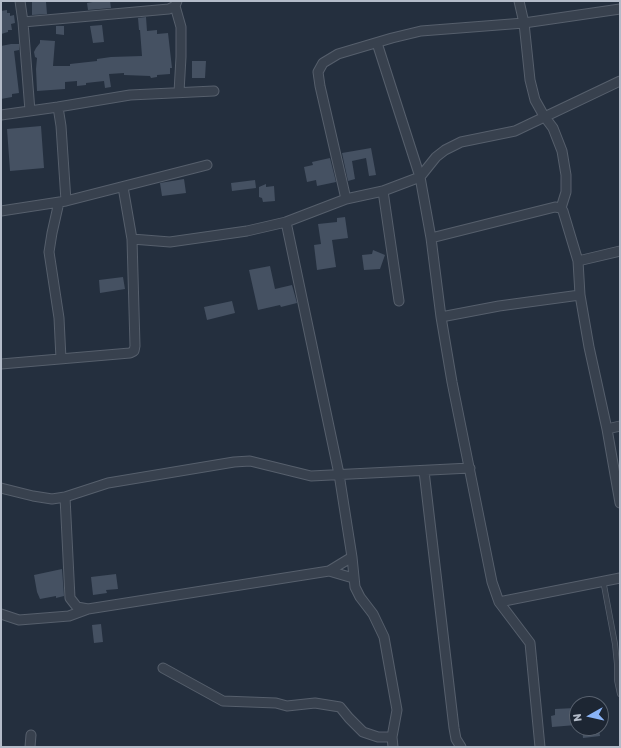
<!DOCTYPE html>
<html>
<head>
<meta charset="utf-8">
<style>
  body { margin:0 }
  #map { position:relative; width:621px; height:748px; overflow:hidden; background:#242f3e; font-family:Rubik,sans-serif }
  canvas { display:block }
  .frame { position:absolute; inset:0; border:2px solid #b4bcc9; pointer-events:none }
  .north { position:absolute; left:569px; top:696px; width:40px; height:40px; box-sizing:border-box; background:#1d2633; border:1px solid #59626f; border-radius:50%; rotate:262deg; font-size:11px; font-weight:700; line-height:16px; text-align:center; color:#b4bcc9 }
  .north::after { content:''; display:block; margin:auto; width:14px; height:18px; background:#8ab4f8; clip-path:polygon(50% 0,100% 100%,50% 72%,0 100%) }
</style>
</head>
<body>
<div id="map">
<canvas width="621" height="748"></canvas>
<div class="frame"></div>
<div class="north">N</div>
</div>
<script>
const g = document.querySelector('canvas').getContext('2d');
g.lineJoin = 'round';
function fillPath(path, color) { g.fillStyle = color; g.fill(path, 'evenodd'); }
const poly = rows => new Path2D(rows.map(r => 'M' + r).join(''));
function trace(path, color, width, dash) { g.strokeStyle = color; g.lineWidth = width; g.lineCap = dash ? 'butt' : 'round'; g.setLineDash(dash || []); g.stroke(path); }
fillPath(poly([
  [98,1,110,1,111,8,88,10,87,3],
  [32,2,46,2,47,14,32,15],
  [7,10,7,13,10,13,10,16,14,15,15,23,11,24,12,30,8,30,8,32,1,34,1,11],
  [146,17,147,31,157,30,157,34,168,33,172,68,170,68,170,74,157,75,157,77,151,78,150,76,124,75,124,73,109,74,111,87,105,88,104,81,86,83,86,85,77,86,77,81,65,82,65,89,37,91,36,69,37,58,35,57,34,52,36,48,40,43,40,40,55,41,53,66,70,66,70,64,97,61,97,59,111,57,142,56,140,30,139,30,138,18],
  [102,25,104,42,93,43,90,26],
  [56,26,64,26,64,35,56,34],
  [11,44,19,44,19,50,14,51,19,93,12,94,12,97,1,99,1,46],
  [192,61,206,61,205,78,192,78],
  [41,126,44,168,10,171,7,129],
  [371,148,376,175,369,176,366,158,352,161,355,179,348,181,342,153],
  [330,158,336,182,317,186,316,180,307,182,304,167,313,165,312,162],
  [184,179,186,193,162,196,160,183],
  [255,180,256,188,232,191,231,183],
  [266,184,266,187,274,186,275,201,263,202,262,198,259,197,259,187],
  [345,217,348,238,332,240,336,267,317,270,314,245,321,244,318,224,337,222,337,218],
  [373,250,385,255,380,269,364,270,362,255,372,254],
  [270,266,275,289,292,285,297,303,281,307,280,305,258,310,249,270],
  [123,277,125,289,100,293,99,280],
  [232,301,235,313,207,320,204,307],
  [62,569,64,596,56,598,56,596,40,599,37,592,34,575],
  [116,574,118,589,106,590,107,593,93,595,91,577],
  [101,624,103,642,94,643,92,625],
  [575,708,576,725,552,727,551,716,555,715,555,709],
  [582,728,599,729,600,736,583,738]
]), '#455162');
const lane = poly([
  [603,580,615,644,617,664,617,680,620,694]
]);
const street = poly([
  [20,1,23,22,30,111],
  [175,6,181,27,181,57,179,92],
  [23,22,169,9,175,6,177,1],
  [377,43,420,177,431,238,441,317,452,382,492,582,499,602,530,643,540,747],
  [58,107,61,126,66,201],
  [1,115,58,107,130,95,214,91],
  [123,187,132,239,170,242,247,231,286,222,346,199,383,191,420,177,436,157,445,150,461,142,515,131,620,81],
  [383,191,399,301],
  [346,199,320,86,318,72,323,63,338,54,392,38,421,31,524,23,620,9],
  [59,202,52,233,49,252,59,318,61,359],
  [1,211,66,201,207,165],
  [286,222,339,474,352,557,355,587,360,597,373,614,384,637,397,710,392,737,393,747],
  [431,238,555,207,561,208],
  [578,261,620,251],
  [580,295,589,347,607,429,620,503],
  [441,317,499,306,580,295,578,261,563,211,561,208,566,192,566,175,562,151,553,128,544,116,535,100,530,80,524,23,519,1],
  [1,364,130,353,134,351,135,346,132,239],
  [607,429,620,426],
  [424,471,454,728,456,739,461,747],
  [1,488,33,496,52,499,65,497,108,483,234,462,250,461,311,476,470,468],
  [65,497,70,598,77,607,88,609,329,571,352,557],
  [329,571,353,578],
  [499,602,620,578],
  [1,614,19,620,69,616,88,609],
  [163,668,223,701,276,703,287,706,315,703,340,707,349,718,363,732,378,737,392,737],
  [30,747,31,735]
]);
trace(lane, '#565f6c', 6);
trace(street, '#565f6c', 11);
trace(lane, '#38414e', 4.5);
trace(street, '#38414e', 9);
</script>
</body>
</html>
